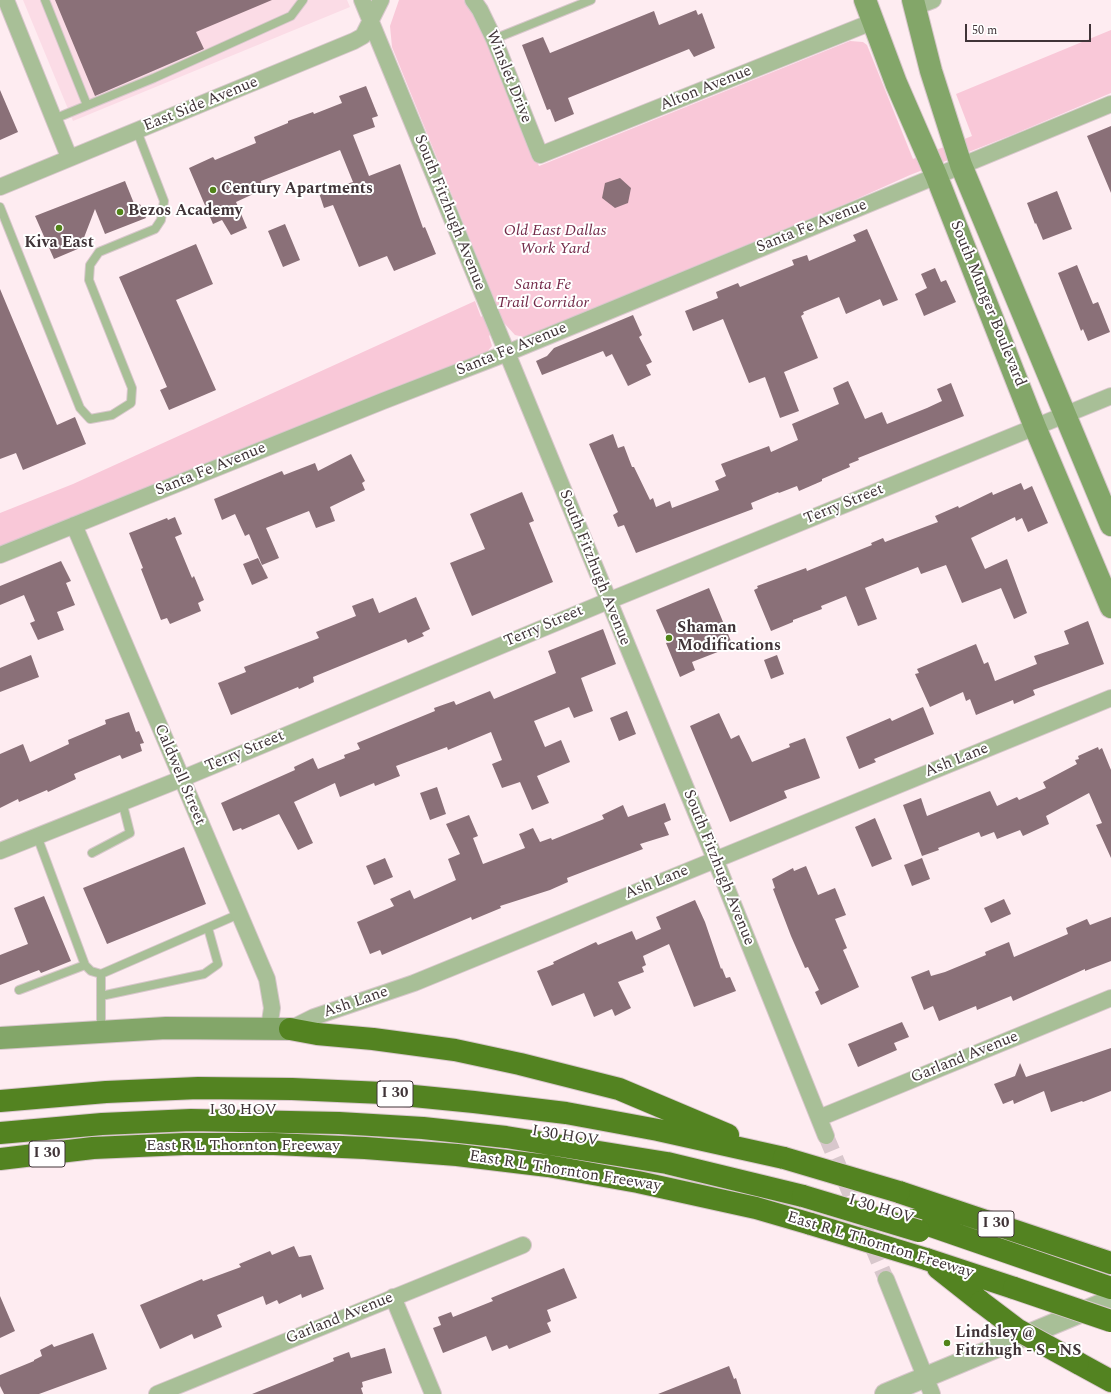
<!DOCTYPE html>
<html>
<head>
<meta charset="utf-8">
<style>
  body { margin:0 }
  #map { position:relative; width:1111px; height:1394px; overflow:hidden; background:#feecf1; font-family:Spectral,serif }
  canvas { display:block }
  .scale { position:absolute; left:965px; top:24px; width:126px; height:18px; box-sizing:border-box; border:2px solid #403438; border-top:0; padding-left:5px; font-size:12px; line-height:14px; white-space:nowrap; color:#403438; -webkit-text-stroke:3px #fff; paint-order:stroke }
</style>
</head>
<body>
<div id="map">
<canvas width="1111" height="1394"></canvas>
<div class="scale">50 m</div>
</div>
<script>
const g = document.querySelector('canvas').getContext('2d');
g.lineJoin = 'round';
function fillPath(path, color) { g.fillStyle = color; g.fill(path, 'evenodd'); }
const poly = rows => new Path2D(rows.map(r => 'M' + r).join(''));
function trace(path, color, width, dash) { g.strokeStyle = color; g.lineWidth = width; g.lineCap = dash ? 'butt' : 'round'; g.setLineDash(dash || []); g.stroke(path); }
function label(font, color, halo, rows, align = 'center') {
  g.font = font + ' Spectral,serif'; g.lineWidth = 4; g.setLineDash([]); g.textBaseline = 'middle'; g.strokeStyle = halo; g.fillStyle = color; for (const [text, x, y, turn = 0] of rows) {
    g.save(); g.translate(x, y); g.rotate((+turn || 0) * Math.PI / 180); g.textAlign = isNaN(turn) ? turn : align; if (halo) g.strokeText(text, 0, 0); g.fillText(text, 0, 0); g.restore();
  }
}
fillPath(poly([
  [23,0,347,0,350,7,73,121]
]), '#fbdce6');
fillPath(poly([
  [399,0,466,0,485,37,539,166,850,41,863,42,867,45,913,159,972,136,956,94,1111,30,1111,93,1012,135,910,175,850,202,524,337,515,335,504,323,489,336,492,346,487,352,0,548,0,513,73,484,475,301,481,317,496,304,392,47,390,26]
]), '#f9c8d8');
fillPath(poly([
  [55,0,272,0,196,32,204,49,95,96],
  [696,10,698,15,702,13,715,48,694,57,689,49,568,98,574,114,555,122,550,109,547,110,522,45,543,37,550,53,654,11,659,25],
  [366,86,378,116,372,118,375,127,353,135,369,176,400,164,423,228,425,227,436,254,394,271,387,256,359,267,333,205,324,208,319,193,353,182,340,150,261,181,262,190,236,202,247,228,231,235,222,220,213,224,189,168,213,157,215,160,256,143,254,137,288,123,288,121,313,112,314,114,342,103,339,96],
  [0,90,18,132,0,140],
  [1111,126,1111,193,1087,136],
  [620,178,631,188,628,203,615,208,602,198,605,183],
  [125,181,135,206,140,204,146,218,105,234,95,209,80,248,54,259,35,216],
  [1057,191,1072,229,1043,240,1036,223,1035,224,1027,203],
  [285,224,300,260,283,267,268,231],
  [867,229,898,300,883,306,880,299,846,314,839,297,803,312,804,314,801,316,818,358,784,372,799,411,780,418,765,377,749,383,723,319,693,331,685,311,718,298,716,292,738,283,740,287,794,265,792,260,807,255,809,261,856,241,853,235],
  [196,244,213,284,176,300,216,390,169,410,160,390,167,387,119,277],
  [1077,265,1093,304,1098,302,1110,332,1088,341,1083,329,1081,331,1058,273],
  [935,268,941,282,946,280,956,302,924,316,915,294,927,288,921,274],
  [0,289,57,425,75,417,86,444,23,470,16,453,0,459],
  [633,315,642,335,639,337,652,362,646,365,651,375,628,386,612,354,606,357,603,351,542,375,536,361,547,356,554,348],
  [848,381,865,419,882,412,887,424,927,408,942,401,937,389,951,383,964,416,858,458,859,460,849,464,850,467,822,479,822,481,799,491,797,486,779,493,778,492,751,503,753,509,636,553,624,525,618,527,613,515,618,512,589,444,613,434,618,448,624,446,632,467,634,467,650,500,653,498,656,507,670,501,672,508,719,490,715,481,726,476,721,464,769,446,771,452,798,440,792,424,839,404,833,388],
  [351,454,365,481,362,483,365,490,330,507,335,521,316,528,309,511,266,528,279,558,262,565,249,534,245,536,235,514,222,520,214,499,282,471,284,475,315,463,318,471],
  [1021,483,1024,490,1032,486,1048,523,1028,532,1022,518,1016,521,1015,517,971,538,985,569,1007,559,1027,613,1014,619,1001,588,962,603,946,565,921,574,918,567,865,588,877,619,858,626,846,596,821,606,822,609,793,620,793,622,771,631,754,590,758,588,757,586,806,568,807,571,872,545,871,543,883,538,885,542,938,522,935,516,958,506,959,508,992,492,993,495],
  [522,492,534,521,529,523,553,582,472,616,450,563,485,549,470,514],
  [175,517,182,534,175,537,192,578,194,576,204,600,198,603,201,611,170,624,167,618,161,620,141,569,143,568,129,533,167,518,168,520],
  [258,558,268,578,252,585,243,564],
  [61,561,71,581,66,583,75,605,57,612,64,630,38,640,30,623,35,621,24,595,0,605,0,586],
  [709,588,733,646,692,662,695,670,680,677,666,643,670,642,656,610],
  [416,597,430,629,422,633,424,636,408,643,406,639,313,677,314,682,308,685,299,689,298,687,231,715,218,683,246,672,244,667,319,638,316,632,356,616,352,606,373,598,379,613],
  [1088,621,1104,664,1033,690,1035,695,1014,704,1013,700,976,715,970,699,966,701,963,692,930,707,915,674,919,673,917,669,976,644,984,664,988,662,995,681,1037,664,1034,656,1069,644,1064,631],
  [603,629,616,664,581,678,593,711,574,718,569,707,534,721,545,747,561,740,570,762,537,776,549,803,532,810,520,782,502,788,492,764,502,760,491,732,448,750,447,747,396,766,400,776,375,786,374,783,340,797,335,783,294,802,313,843,298,850,279,814,242,830,241,828,233,831,221,803,295,770,294,767,313,758,318,769,345,758,344,755,360,749,357,743,435,711,434,708,454,701,456,705,490,691,494,699,556,673,548,651],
  [31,655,39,677,0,692,0,668],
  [777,655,784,674,771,679,764,660],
  [923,707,934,734,874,759,876,762,859,769,846,737,890,718,892,721],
  [627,711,636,734,619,741,610,718],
  [129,712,136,732,139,731,144,743,140,744,142,751,122,759,120,755,74,774,76,779,48,792,47,790,19,802,18,799,0,808,0,754,23,744,30,762,69,744,68,740,106,724,105,720],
  [719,713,731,739,739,735,752,762,790,747,789,744,805,738,820,778,784,791,787,798,730,822,690,726],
  [1098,747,1099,750,1102,748,1111,770,1111,858,1096,825,1102,823,1089,793,1046,816,1049,824,1023,836,1020,830,997,839,994,832,981,837,979,832,938,848,939,850,922,856,903,805,921,798,927,816,990,791,997,806,1017,797,1019,800,1046,788,1043,782,1077,764,1075,760,1079,759,1078,756],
  [437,787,446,814,430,820,420,793],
  [665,803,671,820,664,823,669,835,640,844,643,849,567,878,568,882,550,890,500,906,501,908,472,920,471,917,382,955,380,950,370,954,357,922,394,906,390,899,410,890,414,899,456,880,448,859,460,854,446,824,469,815,478,836,473,838,483,864,525,848,519,834,533,828,540,842,551,838,552,840,604,819,602,815,623,805,628,817],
  [875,818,892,859,872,867,855,827],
  [184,847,206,904,107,944,83,888],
  [385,858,393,877,374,885,366,866],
  [922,858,930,879,912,886,904,865],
  [806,866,818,895,835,888,846,915,835,919,847,948,843,950,859,987,821,1005,815,992,819,990,808,967,805,968,791,936,773,889,775,888,772,879,793,868,794,871],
  [44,896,71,961,41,973,39,970,0,985,0,955,28,944,14,908],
  [1004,899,1011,914,991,923,984,908],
  [695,900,705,922,721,969,722,968,726,978,730,977,736,991,694,1007,669,944,643,956,646,965,642,967,644,972,618,982,631,1008,615,1016,612,1009,594,1017,584,993,552,1006,537,971,554,964,553,962,596,942,598,945,632,931,636,940,661,929,656,917],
  [1111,917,1111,961,1085,971,1085,969,1013,1001,1011,996,977,1010,976,1006,939,1021,933,1006,924,1010,911,977,929,970,931,976,945,972,986,955,985,952,1009,942,1014,957,1068,934,1066,928,1087,919,1090,925],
  [902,1022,909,1037,894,1043,897,1050,858,1067,848,1044],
  [1111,1048,1111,1091,1083,1102,1082,1101,1051,1112,1044,1091,1014,1104,1013,1100,1003,1104,994,1084,1015,1076,1020,1063,1026,1077],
  [294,1246,299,1257,311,1255,324,1289,302,1298,301,1294,279,1304,277,1300,266,1305,263,1296,217,1315,222,1327,194,1339,192,1334,160,1349,140,1305,202,1279,203,1281,241,1267,239,1264,270,1251,272,1255],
  [564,1268,577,1298,547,1310,551,1321,547,1323,551,1332,509,1349,507,1345,492,1351,486,1336,443,1353,433,1328,441,1325,438,1317,451,1312,453,1317,493,1301,491,1298],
  [0,1296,15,1331,0,1338],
  [93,1333,107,1369,39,1394,4,1394,0,1386,0,1375,34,1361,34,1360,42,1356,40,1350,52,1344,54,1347],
  [385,1348,392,1373,362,1382,363,1387,361,1388,363,1394,252,1394,334,1361,333,1358,349,1352,351,1358],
  [729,1366,734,1379,736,1378,741,1394,658,1394]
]), '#8a7078');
trace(poly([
  [826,1136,886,1279]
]), '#d8c7cc', 16, [16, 8]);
const service = poly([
  [45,0,87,105],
  [494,39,591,0],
  [54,119,154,78,291,16,303,0],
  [0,207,80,408,90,419,112,415,131,403,132,388,89,280,90,265,99,252,155,229,161,220,164,201,137,131],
  [37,836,85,965,91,971,101,974,239,914],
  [92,853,130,833,122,801],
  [19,990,85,965],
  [101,996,204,974,218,964,208,928],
  [101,1031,101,974]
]);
const minor = poly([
  [6,0,69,157],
  [362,0,715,859,826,1136],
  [473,0,480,10,494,39,540,155,872,22],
  [915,7,933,0],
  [0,187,354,41,363,36,381,0],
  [74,525,267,979,272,1008,269,1028],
  [0,555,383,401,507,353,1111,104],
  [0,851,181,779,608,601,1111,396],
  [290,1029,314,1017,414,983,1111,698],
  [819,1118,1111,998],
  [886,1279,932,1394],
  [393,1297,433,1394],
  [157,1394,523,1245]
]);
const tertiary = poly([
  [885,1394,1111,1300]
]);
const secondary = poly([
  [865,0,896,83,936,175,1035,427,1111,607],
  [913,0,931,71,961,165,1111,525],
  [0,1038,166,1028,290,1029]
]);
const motorway = poly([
  [290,1029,317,1034,373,1039,455,1050,520,1064,619,1089,728,1135],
  [0,1101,106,1092,198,1088,292,1089,383,1093,474,1102,566,1113,658,1130,784,1158],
  [0,1133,102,1124,191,1120,339,1123,423,1128,506,1137,667,1163,803,1196],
  [0,1159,93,1148,184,1144,274,1144,365,1148,457,1155,548,1166,638,1182,756,1208,811,1224],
  [899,1192,1111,1263],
  [914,1220,1111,1288],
  [926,1259,1014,1288],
  [938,1268,981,1302],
  [1078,1363,1111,1381]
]);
trace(service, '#d8c7cc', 10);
trace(minor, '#d8c7cc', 18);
trace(tertiary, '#d8c7cc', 22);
trace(secondary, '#d8c7cc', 24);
trace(motorway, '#d8c7cc', 24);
trace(service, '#a8bf97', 8);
trace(minor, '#a8bf97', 16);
trace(tertiary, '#a8bf97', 20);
trace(secondary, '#83a669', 22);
trace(motorway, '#538321', 22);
const motorwayBridge = poly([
  [784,1158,899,1192],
  [803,1196,919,1231],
  [811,1224,926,1259],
  [1014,1288,1111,1321],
  [981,1302,1018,1330,1078,1363]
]);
trace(motorwayBridge, '#d8c7cc', 24, []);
trace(motorwayBridge, '#538321', 22);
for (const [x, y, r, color] of [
  [213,190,4,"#518419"],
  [120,212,4,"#518419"],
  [59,228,4,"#518419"],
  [669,638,4,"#518419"],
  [947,1343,4,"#518419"]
]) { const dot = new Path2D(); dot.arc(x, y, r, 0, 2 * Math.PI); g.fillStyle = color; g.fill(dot); trace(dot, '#fff', 1.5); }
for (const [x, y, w] of [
  [395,1094,36],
  [47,1154,36],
  [996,1224,36]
]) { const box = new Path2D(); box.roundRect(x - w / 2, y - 13, w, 26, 3); g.fillStyle = '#fff'; g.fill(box); trace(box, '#403438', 1); }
label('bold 15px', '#403438', null, [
  ["I 30",395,1094],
  ["I 30",47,1154],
  ["I 30",996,1224]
]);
label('16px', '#403438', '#fff', [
  ["Winslet Drive",508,77,68],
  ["Alton Avenue",706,89,-22],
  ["East Side Avenue",201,105,-22],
  ["South Fitzhugh Avenue",449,213,68],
  ["Santa Fe Avenue",812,227,-22],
  ["South Munger Boulevard",987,304,68],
  ["Santa Fe Avenue",512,350,-22],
  ["Santa Fe Avenue",211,470,-22],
  ["Terry Street",844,505,-22],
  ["South Fitzhugh Avenue",594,568,68],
  ["Terry Street",544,627,-23],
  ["Terry Street",245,752,-23],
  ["Ash Lane",957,761,-22],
  ["Caldwell Street",179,775,67],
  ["South Fitzhugh Avenue",718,868,68],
  ["Ash Lane",657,883,-22],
  ["Ash Lane",356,1003,-19],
  ["Garland Avenue",965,1058,-22],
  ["I 30 HOV",243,1111],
  ["I 30 HOV",565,1137,9],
  ["East R L Thornton Freeway",243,1147],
  ["East R L Thornton Freeway",565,1172,9],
  ["I 30 HOV",881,1210,17],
  ["East R L Thornton Freeway",880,1246,17],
  ["Garland Avenue",340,1319,-22]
]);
label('bold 16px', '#403438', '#fff', [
  ["Century Apartments",221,190],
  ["Bezos Academy",128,212],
  ["Kiva East",59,244,"center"],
  ["Shaman",677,629],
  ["Modifications",677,647],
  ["Lindsley @",955,1334],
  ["Fitzhugh - S - NS",955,1352]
], 'left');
label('italic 16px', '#732b4a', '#fff', [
  ["Old East Dallas",555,232],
  ["Work Yard",555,250],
  ["Santa Fe",543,286],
  ["Trail Corridor",543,304]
]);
</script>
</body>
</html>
